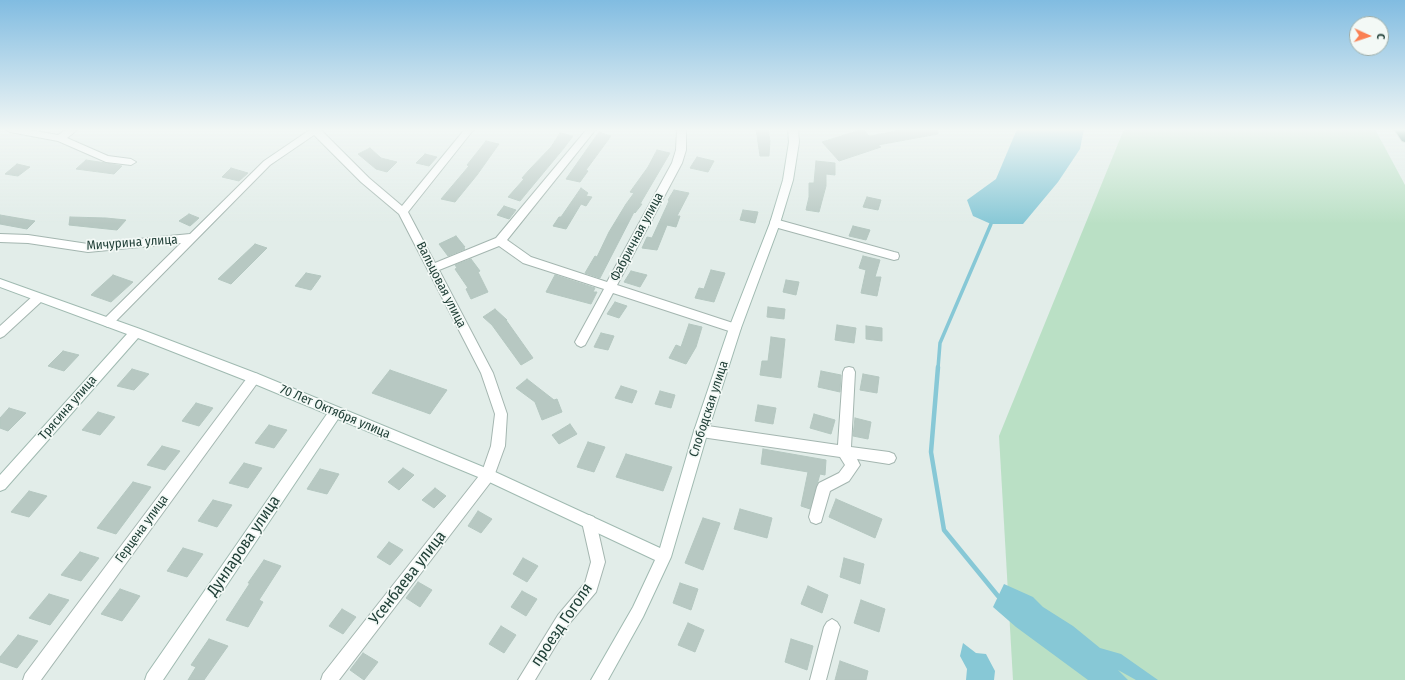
<!DOCTYPE html>
<html>
<head>
<meta charset="utf-8">
<style>
  body { margin:0 }
  #map { position:relative; width:1405px; height:680px; overflow:hidden; background:#e2ede9; font-family:"Fira Sans Condensed",sans-serif }
  canvas { display:block }
  .north { position:absolute; left:1349px; top:16px; width:40px; height:40px; box-sizing:border-box; background:#f3f9f6; border:1px solid #9fafaa; border-radius:50%; rotate:93deg; font-size:11px; font-weight:700; line-height:16px; text-align:center; color:#214038 }
  .north::after { content:''; display:block; margin:auto; width:14px; height:18px; background:#fa8053; clip-path:polygon(50% 0,100% 100%,50% 72%,0 100%) }
</style>
</head>
<body>
<div id="map">
<canvas width="1405" height="680"></canvas>
<div class="north">С</div>
</div>
<script>
const g = document.querySelector('canvas').getContext('2d');
g.lineJoin = 'round';
function fillPath(path, color) { g.fillStyle = color; g.fill(path, 'evenodd'); }
const poly = rows => new Path2D(rows.map(r => 'M' + r).join(''));
function trace(path, color, width, dash) { g.strokeStyle = color; g.lineWidth = width; g.lineCap = dash ? 'butt' : 'round'; g.setLineDash(dash || []); g.stroke(path); }
function label(font, color, halo, rows, align = 'center') {
  g.font = font + ' "Fira Sans Condensed",sans-serif'; g.lineWidth = 3.5; g.setLineDash([]); g.textBaseline = 'middle'; g.strokeStyle = halo; g.fillStyle = color; for (const [text, x, y, turn = 0] of rows) {
    g.save(); g.translate(x, y); g.rotate((+turn || 0) * Math.PI / 180); g.textAlign = isNaN(turn) ? turn : align; if (halo) g.strokeText(text, 0, 0); g.fillText(text, 0, 0); g.restore();
  }
}
fillPath(poly([
  [1124,129,1375,129,1405,185,1405,680,1013,680,999,436]
]), '#bae0c5');
fillPath(poly([
  [1017,129,1084,129,1080,149,1058,182,1023,224,991,224,973,216,967,200,996,179],
  [1004,584,1033,597,1043,607,1073,626,1100,648,1121,654,1158,680,1136,680,1118,670,1128,680,1088,680,1016,627,993,607],
  [963,643,976,653,986,654,995,671,994,680,966,680,967,669,960,656]
]), '#87c8d6');
trace(poly([
  [938,368,940,343,991,224]
]), '#87c8d6', 3.5);
trace(poly([
  [938,367,931,452,944,530,998,596]
]), '#87c8d6', 4.5);
const building = poly([
  [756,129,768,129,770,141,769,156,760,156,756,129],
  [863,129,869,136,909,129,938,129,938,134,878,145,881,147,839,161,822,142,863,129],
  [599,132,611,136,586,170,588,171,580,182,566,179,599,132],
  [560,133,573,136,564,148,520,201,508,197,524,179,522,178,529,170,551,147,560,133],
  [486,141,499,144,477,175,455,202,441,199,469,166,467,165,486,141],
  [370,148,381,158,397,162,387,172,376,169,358,154,370,148],
  [657,150,670,153,640,204,642,204,635,213,634,212,600,278,585,273,595,256,597,257,609,232,626,204,634,193,630,192,648,167,657,150],
  [425,154,437,157,429,166,416,163,425,154],
  [697,157,714,161,708,172,690,168,697,157],
  [86,160,106,163,122,166,114,174,76,169,86,160],
  [816,161,835,163,835,175,826,174,826,186,819,212,806,210,809,197,809,183,814,183,816,161],
  [17,164,30,167,18,176,5,174,17,164],
  [231,168,248,173,239,181,222,177,231,168],
  [581,188,588,193,586,196,592,197,586,206,581,204,566,229,553,226,559,217,561,217,581,188],
  [674,190,689,193,677,216,680,216,676,227,667,225,657,250,642,248,647,237,652,238,669,201,668,200,674,190],
  [867,197,881,200,878,210,863,207,867,197],
  [504,206,516,210,509,219,497,215,504,206],
  [743,210,758,212,755,223,740,220,743,210],
  [189,214,199,218,190,226,179,221,189,214],
  [0,215,35,221,27,229,0,224,0,215],
  [70,217,106,218,126,220,117,230,69,225,70,217],
  [853,226,870,230,866,240,849,236,853,226],
  [456,236,465,247,463,248,465,249,448,256,439,244,456,236],
  [255,244,267,248,231,284,218,279,255,244],
  [863,256,880,260,875,277,881,277,877,296,861,293,866,270,859,268,863,256],
  [471,259,480,271,478,272,488,292,471,299,466,289,468,288,455,269,457,268,455,265,471,259],
  [711,270,725,273,714,302,695,298,699,288,704,289,711,270],
  [631,271,647,275,640,287,624,282,631,271],
  [306,273,321,276,311,290,295,286,306,273],
  [113,275,133,282,111,302,91,295,113,275],
  [555,275,595,288,593,292,597,292,591,304,546,292,555,275],
  [786,280,799,282,796,295,783,292,786,280],
  [615,302,627,306,619,318,607,314,615,302],
  [768,307,785,309,784,319,767,317,768,307],
  [495,309,507,320,506,320,533,358,521,365,492,325,483,317,495,309],
  [689,324,702,327,696,347,686,364,669,358,676,345,681,347,689,324],
  [837,325,856,328,854,343,835,340,837,325],
  [866,326,882,328,882,341,866,339,866,326],
  [601,333,614,336,608,350,594,347,601,333],
  [771,337,785,339,781,378,760,375,762,361,768,361,771,337],
  [63,351,79,355,64,371,48,366,63,351],
  [132,369,149,374,134,390,117,386,132,369],
  [390,370,447,390,430,414,372,393,390,370],
  [821,371,841,375,840,392,818,387,821,371],
  [863,374,879,377,877,393,860,390,863,374],
  [527,379,554,400,557,399,562,412,542,420,535,402,516,388,527,379],
  [621,386,637,391,632,403,615,398,621,386],
  [660,391,675,395,671,408,655,404,660,391],
  [196,403,213,408,199,426,182,421,196,403],
  [758,405,776,408,773,424,755,421,758,405],
  [9,408,26,413,8,431,0,428,0,418,9,408],
  [98,412,115,417,100,435,82,430,98,412],
  [814,414,835,420,831,434,810,428,814,414],
  [855,418,871,422,868,439,853,436,855,418],
  [570,424,577,434,559,444,552,435,570,424],
  [269,425,287,430,274,448,255,443,269,425],
  [588,442,605,447,594,472,577,467,588,442],
  [162,446,180,451,165,470,147,465,162,446],
  [763,449,826,460,825,475,820,474,810,509,801,506,808,472,761,464,763,449],
  [626,454,672,467,663,491,616,477,626,454],
  [244,463,262,468,248,488,229,483,244,463],
  [403,468,414,475,399,490,388,482,403,468],
  [320,469,339,474,327,494,307,489,320,469],
  [133,482,151,487,116,534,97,528,133,482],
  [435,488,446,496,434,508,422,500,435,488],
  [29,491,47,496,29,517,11,512,29,491],
  [836,499,882,519,875,538,829,517,836,499],
  [213,500,232,505,217,527,198,521,213,500],
  [740,509,772,518,767,538,734,529,740,509],
  [478,511,492,519,481,533,468,526,478,511],
  [703,518,720,523,703,570,685,563,703,518],
  [389,542,403,550,390,565,377,557,389,542],
  [183,548,203,554,187,577,167,571,183,548],
  [80,552,99,558,81,581,61,575,80,552],
  [523,558,538,566,527,582,513,574,523,558],
  [844,558,864,564,860,584,840,577,844,558],
  [264,560,281,566,259,600,263,602,248,627,226,620,250,583,248,583,264,560],
  [418,582,432,590,420,607,406,598,418,582],
  [680,583,698,589,691,610,673,603,680,583],
  [808,586,828,595,822,613,801,604,808,586],
  [120,589,140,596,122,621,101,614,120,589],
  [522,591,537,599,526,616,511,607,522,591],
  [49,594,69,600,50,625,29,618,49,594],
  [861,600,885,609,879,632,854,623,861,600],
  [342,609,356,617,343,634,329,626,342,609],
  [688,623,704,630,695,652,678,645,688,623],
  [501,626,516,635,504,653,489,644,501,626],
  [18,635,38,641,17,668,0,662,0,657,18,635],
  [209,639,228,646,204,680,188,680,196,667,191,665,209,639],
  [791,639,813,646,807,670,785,662,791,639],
  [363,653,378,662,364,680,350,670,363,653],
  [840,661,868,671,866,680,835,680,840,661]
]);
fillPath(building, '#b7c8c2');
trace(building, '#b4c7c0', 1);
const street = poly([
  [5,129,24,129,58,135,67,129,77,129,76,131,67,138,108,156,131,159,136,162,131,165,106,162,58,141,10,132,5,129],
  [311,129,320,129,369,178,402,206,465,129,474,129,408,212,435,263,496,238,587,129,596,129,507,240,531,257,607,282,672,163,676,150,677,129,686,129,686,150,682,163,617,285,739,325,741,328,739,331,735,333,613,293,585,345,581,347,577,345,575,342,604,289,523,263,499,246,439,270,493,373,507,414,505,446,493,479,339,680,321,680,323,674,482,472,491,446,495,414,481,373,399,214,361,182,314,135,270,165,112,325,108,327,104,325,102,322,104,319,181,243,88,252,28,243,0,242,0,234,28,235,88,244,190,234,264,161,311,129],
  [775,219,894,252,898,253,899,256,898,259,894,260,771,226,770,223,771,220,775,219],
  [38,294,42,295,44,298,42,301,4,336,0,338,0,326,34,295,38,294],
  [849,367,853,368,855,372,851,447,889,452,894,454,896,458,894,462,889,464,857,459,860,465,849,481,830,491,821,522,816,524,811,522,809,517,817,487,819,483,839,473,845,465,840,457,701,437,696,435,694,431,696,427,701,425,838,445,843,372,845,368,849,367],
  [254,373,258,374,260,378,258,382,41,680,23,680,25,674,250,374,254,373],
  [589,515,594,517,596,522,605,562,596,592,568,625,535,680,518,680,558,615,585,583,591,562,582,522,584,517,589,515],
  [832,619,837,622,840,627,826,680,810,680,824,627,827,622,832,619]
]);
const secondary = poly([
  [788,129,798,129,799,142,793,180,780,223,741,328,708,431,671,557,643,617,608,680,591,680,633,607,655,560,483,479,338,419,163,680,145,680,147,674,327,414,250,382,138,338,5,489,0,491,0,475,127,334,0,287,0,279,140,329,258,374,493,471,660,548,694,431,729,328,770,223,783,180,789,142,788,129]
]);
const highway = poly([
  [1394,129,1403,129,1405,131,1405,142,1402,141,1394,129]
]);
trace(street, '#a4b6b0', 2);
trace(secondary, '#a0bab1', 2);
trace(highway, '#c1cac7', 2);
fillPath(street, '#fff');
fillPath(secondary, '#fff');
fillPath(highway, '#2b6e62');
const sky = g.createLinearGradient(0, 0, 0, 224);
sky.addColorStop(0, '#81bce1');
sky.addColorStop(0.58, '#f2f7f5');
sky.addColorStop(1, '#f2f7f500');
g.fillStyle = sky;
g.fillRect(0, 0, 1405, 224);
label('13px', '#214038', '#f3f9f6', [
  ["Фабричная улица",637,237,-62],
  ["Мичурина улица",132,243,-4],
  ["Вальцовая улица",441,285,63],
  ["Трясина улица",68,408,-49],
  ["Слободская улица",709,409,-72],
  ["70 Лет Октября улица",335,412,23],
  ["Герцена улица",142,529,-54]
]);
label('16px', '#214038', '#f3f9f6', [
  ["Дунларова улица",244,546,-56],
  ["Усенбаева улица",408,578,-52],
  ["проезд Гоголя",562,625,-56]
]);
</script>
</body>
</html>
